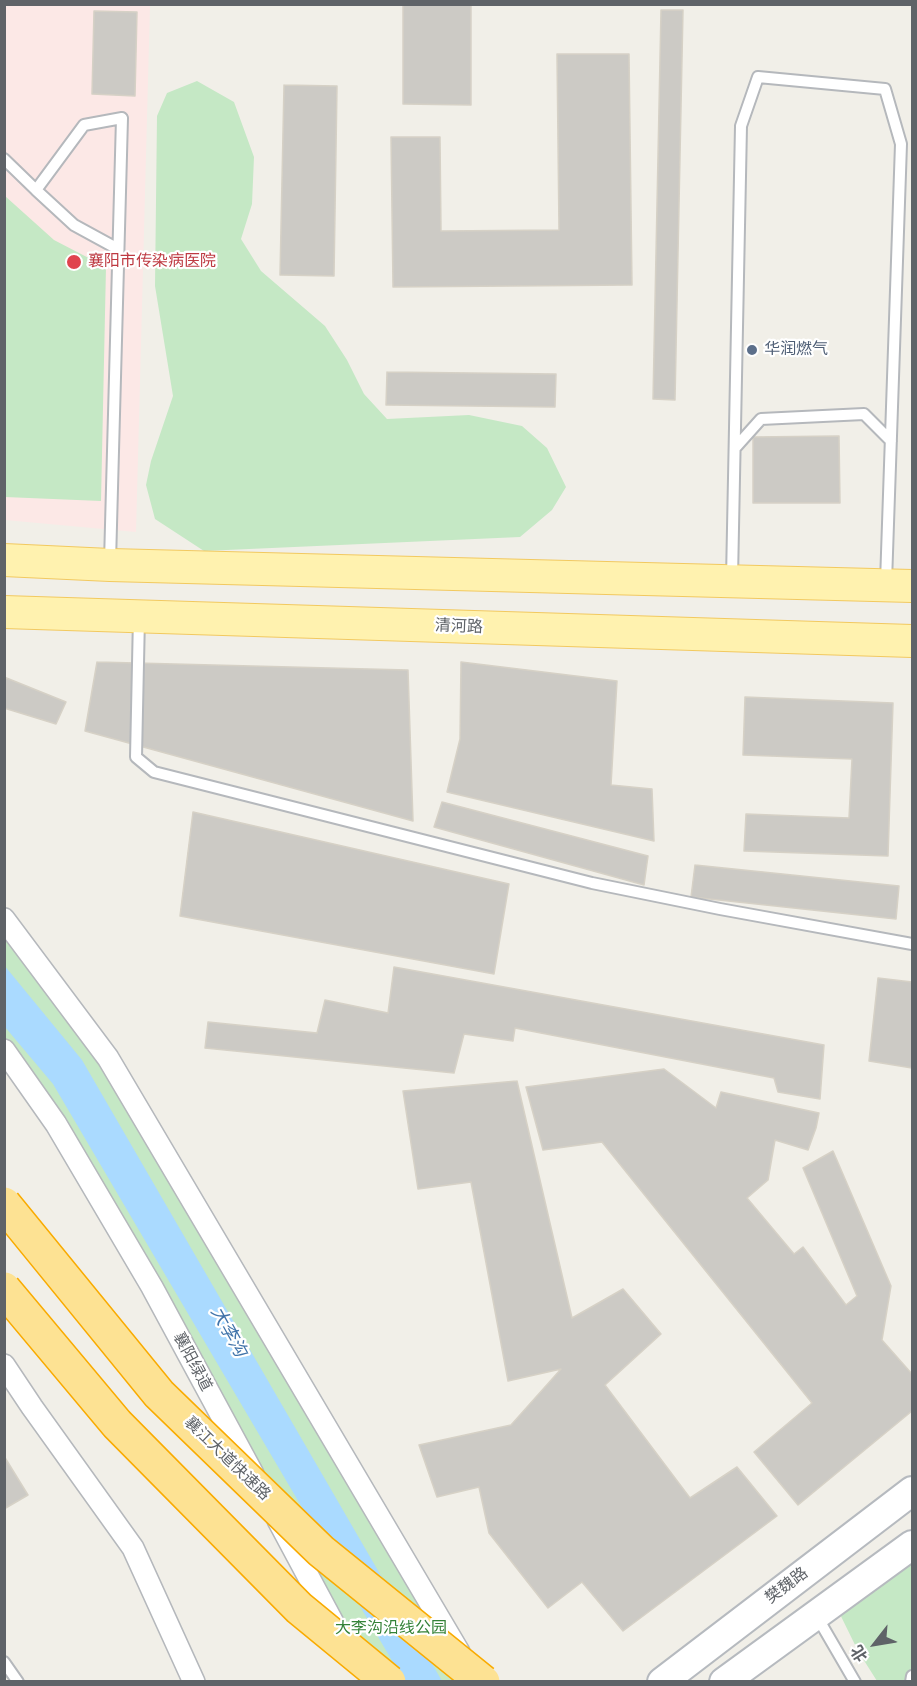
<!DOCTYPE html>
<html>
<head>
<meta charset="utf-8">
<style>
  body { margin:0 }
  #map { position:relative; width:917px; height:1686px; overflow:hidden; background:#f1efe8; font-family:Signika,"Noto Sans SC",sans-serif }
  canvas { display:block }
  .frame { position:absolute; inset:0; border:6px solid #5f6368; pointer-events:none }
  .north { position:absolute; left:845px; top:1614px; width:60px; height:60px; -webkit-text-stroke:4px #fff; paint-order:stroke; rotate:239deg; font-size:16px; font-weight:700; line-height:24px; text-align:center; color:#5f6368 }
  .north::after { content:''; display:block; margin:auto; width:21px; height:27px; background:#5f6368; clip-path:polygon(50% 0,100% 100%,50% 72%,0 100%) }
</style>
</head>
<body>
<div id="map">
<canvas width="917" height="1686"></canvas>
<div class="frame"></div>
<div class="north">北</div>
</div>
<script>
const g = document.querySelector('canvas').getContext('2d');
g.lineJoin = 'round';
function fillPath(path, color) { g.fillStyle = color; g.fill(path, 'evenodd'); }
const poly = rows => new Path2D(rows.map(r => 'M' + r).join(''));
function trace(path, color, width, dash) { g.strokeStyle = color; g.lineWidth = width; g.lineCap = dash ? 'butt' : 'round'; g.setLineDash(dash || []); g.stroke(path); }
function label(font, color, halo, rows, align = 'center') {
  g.font = font + ' Signika,"Noto Sans SC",sans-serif'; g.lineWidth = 4.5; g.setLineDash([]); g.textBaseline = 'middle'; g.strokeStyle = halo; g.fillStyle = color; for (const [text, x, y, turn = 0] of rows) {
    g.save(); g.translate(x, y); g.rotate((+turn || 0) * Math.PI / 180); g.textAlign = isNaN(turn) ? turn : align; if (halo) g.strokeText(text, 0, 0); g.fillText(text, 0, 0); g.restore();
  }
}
fillPath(poly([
  [4,5,150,5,136,532,5,520]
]), '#fce8e6');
fillPath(poly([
  [197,81,234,102,254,157,252,204,241,239,261,271,325,326,347,360,364,394,387,419,469,415,522,426,547,448,566,487,552,510,520,537,204,551,155,519,146,485,151,461,173,396,155,286,157,116,167,93],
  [5,196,54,240,106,267,101,501,5,497],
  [4,919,108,1058,479,1681,365,1681,152,1287,5,1050],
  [912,1545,912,1681,877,1681,858,1651,834,1602]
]), '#c5e8c5');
fillPath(poly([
  [4,965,82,1060,442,1681,404,1681,53,1084,5,1027]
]), '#aadaff');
const building = poly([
  [403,4,471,4,471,105,403,104,403,4],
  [661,10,683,10,675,400,653,399,661,10],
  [94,11,137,12,135,96,92,94,94,11],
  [557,54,629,54,632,285,393,287,391,137,440,137,441,231,559,230,557,54],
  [284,85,337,86,334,276,280,275,284,85],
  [387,372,556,374,555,407,386,405,387,372],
  [839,436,840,503,753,503,753,437,839,436],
  [97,662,408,670,413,821,85,731,97,662],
  [461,662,617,681,611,785,652,789,654,841,447,792,460,739,461,662],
  [4,677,66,702,56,724,4,708,4,677],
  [745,697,893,703,888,856,744,851,746,814,849,818,852,759,743,755,745,697],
  [442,802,648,856,644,885,434,827,442,802],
  [193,812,509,884,494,974,180,916,193,812],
  [695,865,899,886,896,919,691,897,695,865],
  [394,967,824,1045,820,1099,778,1092,774,1078,515,1028,513,1041,464,1034,454,1073,205,1048,208,1022,317,1033,325,1000,388,1013,394,967],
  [878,978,912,982,912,1068,869,1061,878,978],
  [664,1069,716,1108,721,1092,819,1113,816,1128,808,1150,775,1140,768,1180,747,1198,794,1254,803,1247,846,1305,857,1296,803,1168,833,1151,891,1286,882,1340,912,1374,912,1411,798,1505,754,1452,812,1403,602,1142,543,1150,526,1087,664,1069],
  [517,1081,572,1318,623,1289,661,1334,605,1385,690,1498,737,1467,777,1516,623,1631,582,1582,548,1608,489,1533,479,1487,437,1497,419,1445,511,1425,561,1369,508,1381,471,1182,418,1189,403,1091,517,1081],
  [4,1456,28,1495,4,1509,4,1456]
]);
fillPath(building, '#cccac5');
trace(building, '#d6d1c6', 1.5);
const lane = poly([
  [4,159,36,190,84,125,122,118,110,562],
  [36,190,74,225,118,249],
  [735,448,761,419,864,414,891,441],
  [732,578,741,126,758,77,885,89,901,144,886,582],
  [139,617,136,757,154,772,592,883,720,909,912,944],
  [816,1615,855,1682],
  [4,1662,18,1682],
  [911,1682,912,1676]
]);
const street = poly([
  [4,919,108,1058,459,1652],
  [4,1050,56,1124,152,1287,253,1474],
  [4,1365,32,1407,133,1548,194,1682],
  [278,1520,338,1632]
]);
const secondary = poly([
  [662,1682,912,1491],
  [724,1682,912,1545]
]);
const primary = poly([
  [4,560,110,565,912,586],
  [4,612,912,641]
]);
trace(lane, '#b5b8bc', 14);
trace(street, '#b5b8bc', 24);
trace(secondary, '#b6babf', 32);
trace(primary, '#f2c960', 34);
trace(lane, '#fff', 10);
trace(street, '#fff', 21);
trace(secondary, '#fff', 28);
trace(primary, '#fff2af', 32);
const highwayBridge = poly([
  [4,1204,159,1394,321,1551,483,1682],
  [4,1289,117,1424,299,1608,389,1682]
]);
trace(highwayBridge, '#f9ab00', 36, []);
trace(highwayBridge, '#fde293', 33);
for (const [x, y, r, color] of [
  [74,262,8,"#e0444e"],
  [752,350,6,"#5c6f8a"]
]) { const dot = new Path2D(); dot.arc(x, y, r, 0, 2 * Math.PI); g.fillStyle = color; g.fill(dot); trace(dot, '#fff', 2); }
label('16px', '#be3a42', '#fff', [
  ["襄阳市传染病医院",88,262]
], 'left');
label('16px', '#4e5e75', '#fff', [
  ["华润燃气",764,350]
], 'left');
label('16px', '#5f6368', '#fff', [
  ["清河路",459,627,2],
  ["襄阳绿道",192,1362,62],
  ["襄江大道快速路",227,1459,44],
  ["樊魏路",787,1586,-37]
]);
label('16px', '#348238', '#fff', [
  ["大李沟沿线公园",391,1629]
]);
label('italic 18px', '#4174aa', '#fff', [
  ["大李沟",228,1332,61]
]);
</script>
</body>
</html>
